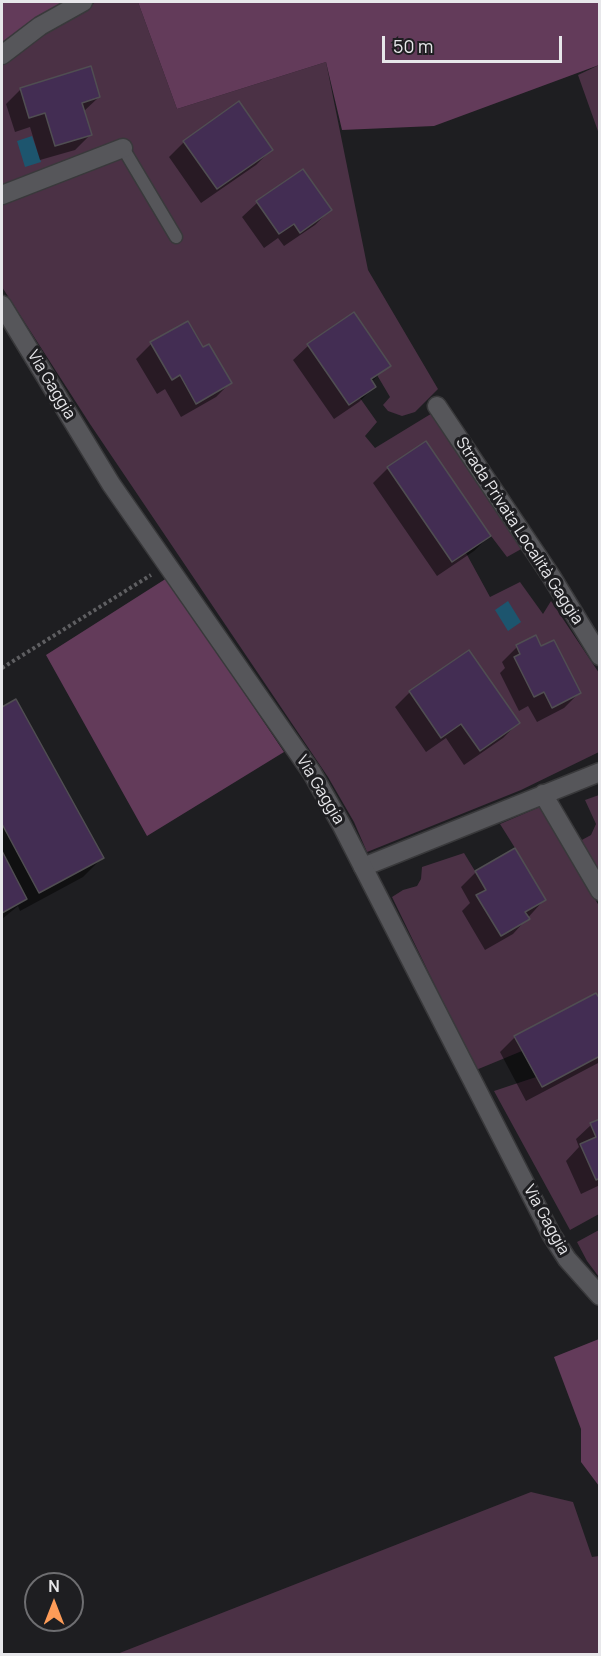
<!DOCTYPE html>
<html>
<head>
<meta charset="utf-8">
<style>
  body { margin:0 }
  #map { position:relative; width:601px; height:1656px; overflow:hidden; background:#1e1e21; font-family:Manrope,sans-serif }
  canvas { display:block }
  .frame { position:absolute; inset:0; border:3px solid #e7e7ea; pointer-events:none }
  .north { position:absolute; left:24px; top:1572px; width:60px; height:60px; box-sizing:border-box; background:#1e1e21; border:2px solid #6e6e71; border-radius:50%; rotate:0deg; font-size:16px; font-weight:700; line-height:24px; text-align:center; color:#e7e7ea }
  .north::after { content:''; display:block; margin:auto; width:21px; height:27px; background:#fe9c58; clip-path:polygon(50% 0,100% 100%,50% 72%,0 100%) }
  .scale { position:absolute; left:382px; top:36px; width:180px; height:27px; box-sizing:border-box; border:3px solid #e7e7ea; border-top:0; padding-left:8px; font-size:18px; line-height:21px; white-space:nowrap; color:#e7e7ea; -webkit-text-stroke:4px #1e1e21; paint-order:stroke }
</style>
</head>
<body>
<div id="map">
<canvas width="601" height="1656"></canvas>
<div class="frame"></div>
<div class="north">N</div>
<div class="scale">50 m</div>
</div>
<script>
const g = document.querySelector('canvas').getContext('2d');
g.lineJoin = 'round';
function fillPath(path, color) { g.fillStyle = color; g.fill(path, 'evenodd'); }
const poly = rows => new Path2D(rows.map(r => 'M' + r).join(''));
function trace(path, color, width, dash) { g.strokeStyle = color; g.lineWidth = width; g.lineCap = dash ? 'butt' : 'round'; g.setLineDash(dash || []); g.stroke(path); }
function label(font, color, halo, rows, align = 'center') {
  g.font = font + ' Manrope,sans-serif'; g.lineWidth = 6; g.setLineDash([]); g.textBaseline = 'middle'; g.strokeStyle = halo; g.fillStyle = color; for (const [text, x, y, turn = 0] of rows) {
    g.save(); g.translate(x, y); g.rotate((+turn || 0) * Math.PI / 180); g.textAlign = isNaN(turn) ? turn : align; if (halo) g.strokeText(text, 0, 0); g.fillText(text, 0, 0); g.restore();
  }
}
fillPath(poly([
  [96,2,138,2,177,109,326,62,368,270,438,389,415,412,402,416,388,411,383,405,390,397,377,375,354,313,349,404,360,398,377,422,365,436,375,448,434,412,523,548,507,557,491,536,466,553,490,597,520,582,543,614,551,601,599,673,599,752,521,790,367,852,354,822,328,777,90,424,2,287,2,64,39,34],
  [599,65,599,134,578,75],
  [599,795,599,875,580,841,591,835,596,824,585,800],
  [542,806,599,906,599,1214,570,1230,494,1091,536,1077,522,1051,476,1070,392,897,403,890,417,886,421,879,422,867,464,853,475,871,515,848,500,824],
  [599,1230,599,1277,587,1261,577,1242],
  [531,1492,573,1502,592,1557,599,1556,599,1654,117,1654]
]), '#4b3145');
fillPath(poly([
  [2,2,69,2,2,47],
  [138,2,599,2,599,65,434,126,342,130,326,62,177,109],
  [167,578,284,752,147,836,46,655],
  [599,1339,599,1486,581,1462,581,1429,554,1357]
]), '#633b5a');
fillPath(poly([
  [32,136,41,162,25,167,17,141],
  [508,601,521,622,508,631,495,610]
]), '#1d556e');
fillPath(poly([
  [21,89,99,97,83,112,90,135,75,150,40,160,30,127,15,132,6,104],
  [184,142,271,150,256,165,201,203,169,157],
  [257,203,330,210,315,225,284,246,278,238,264,248,242,217],
  [151,344,203,349,230,383,216,397,181,417,165,389,157,394,136,359],
  [308,346,389,365,371,382,374,387,359,402,334,419,293,360],
  [388,468,489,536,474,551,437,576,373,483],
  [517,647,541,648,579,693,564,708,537,722,528,706,519,711,500,673,505,668,502,662],
  [469,652,518,723,503,738,464,765,446,738,426,752,395,707,410,692],
  [16,701,102,858,83,877,20,911,18,906,2,919,2,709],
  [476,872,544,900,513,934,485,950,462,911,470,903,461,887],
  [600,1002,600,1062,526,1101,500,1052,515,1037],
  [600,1120,600,1185,581,1194,566,1161,579,1147,576,1139,591,1125]
]), '#0007');
const building = poly([
  [91,66,100,97,82,103,92,135,55,146,45,113,29,118,20,88,91,66],
  [239,101,273,150,217,189,183,141,239,101],
  [303,169,332,210,300,233,294,224,279,234,256,201,303,169],
  [354,312,391,366,371,379,376,387,349,405,307,344,354,312],
  [188,321,203,347,209,344,232,383,196,404,180,375,172,380,150,342,188,321],
  [426,441,491,536,452,562,387,467,426,441],
  [536,635,541,646,554,640,581,693,552,708,544,692,534,697,514,657,520,654,516,645,536,635],
  [469,650,520,723,480,751,461,724,441,738,409,691,469,650],
  [16,699,104,858,39,893,2,824,2,707,16,699],
  [515,848,546,900,525,912,530,919,501,936,476,895,486,890,475,871,515,848],
  [2,851,27,899,2,913,2,851],
  [596,993,600,999,600,1056,542,1087,514,1036,596,993],
  [600,1119,600,1178,596,1180,580,1144,596,1137,590,1123,600,1119]
]);
fillPath(building, '#432d53');
trace(building, '#504e52', 1.5);
const service = poly([
  [123,148,176,237]
]);
const minor = poly([
  [2,195,123,148],
  [437,406,551,576,600,656],
  [543,794,600,891],
  [363,867,600,772]
]);
const tertiary = poly([
  [2,55,40,26,83,2],
  [2,305,111,484,312,773,341,824,551,1234,567,1259,600,1296]
]);
trace(service, '#39393b', 15);
trace(minor, '#39393b', 21);
trace(tertiary, '#39393b', 21);
trace(poly([
  [2,668,151,575]
]), '#5f5f62', 4, [3, 3]);
trace(service, '#56565a', 12);
trace(minor, '#56565a', 18);
trace(tertiary, '#56565a', 18);
label('16px', '#e7e7ea', '#1e1e21', [
  ["Via Gaggia",51,385,59],
  ["Strada Privata Località Gaggia",519,531,57],
  ["Via Gaggia",320,790,59],
  ["Via Gaggia",546,1220,61]
]);
</script>
</body>
</html>
